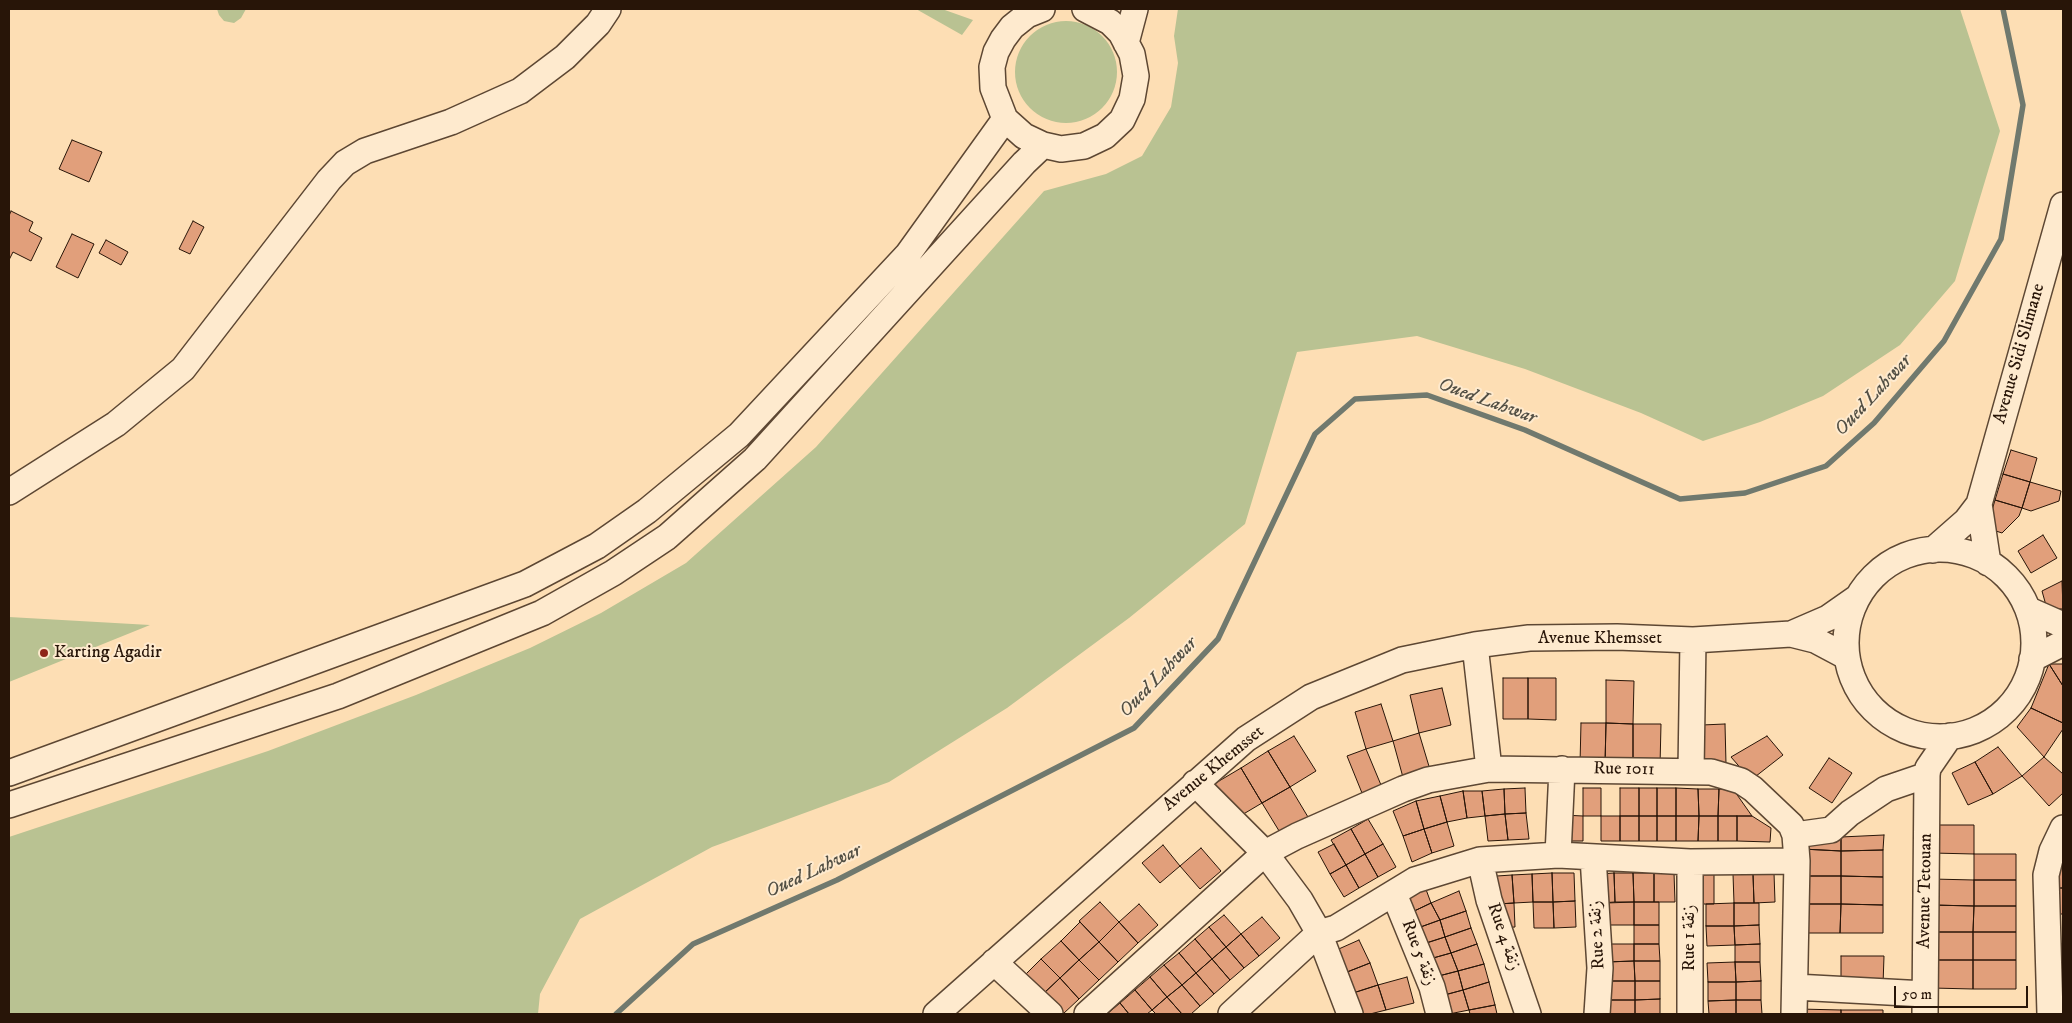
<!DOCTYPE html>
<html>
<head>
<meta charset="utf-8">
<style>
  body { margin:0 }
  #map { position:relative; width:2072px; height:1023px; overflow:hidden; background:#fddeb4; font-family:"IM FELL DW Pica",serif }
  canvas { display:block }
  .frame { position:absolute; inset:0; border:10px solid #281508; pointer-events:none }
  .scale { position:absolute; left:1894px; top:986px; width:134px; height:22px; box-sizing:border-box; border:2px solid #281508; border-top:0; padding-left:6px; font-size:15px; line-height:18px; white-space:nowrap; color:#281508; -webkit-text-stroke:4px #feeace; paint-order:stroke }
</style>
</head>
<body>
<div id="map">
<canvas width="2072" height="1023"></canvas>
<div class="frame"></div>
<div class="scale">50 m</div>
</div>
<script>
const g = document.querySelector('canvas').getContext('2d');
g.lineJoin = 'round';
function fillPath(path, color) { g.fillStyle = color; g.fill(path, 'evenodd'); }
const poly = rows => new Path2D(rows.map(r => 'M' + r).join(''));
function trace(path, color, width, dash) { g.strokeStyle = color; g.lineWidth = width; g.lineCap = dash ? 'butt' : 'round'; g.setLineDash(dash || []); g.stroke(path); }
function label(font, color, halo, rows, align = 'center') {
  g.font = font + ' "IM FELL DW Pica",Amiri,serif'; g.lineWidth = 4; g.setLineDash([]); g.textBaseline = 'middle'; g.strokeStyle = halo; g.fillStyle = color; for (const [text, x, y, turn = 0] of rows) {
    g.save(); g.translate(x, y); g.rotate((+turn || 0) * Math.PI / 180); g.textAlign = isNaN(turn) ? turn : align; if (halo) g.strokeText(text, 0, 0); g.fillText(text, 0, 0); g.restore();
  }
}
fillPath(poly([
  [217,9,246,9,241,18,234,23,224,21,219,15],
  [916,9,942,9,973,20,962,35],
  [1178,9,1960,9,2000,131,1955,281,1900,345,1823,396,1760,422,1703,441,1641,413,1525,369,1417,336,1297,352,1245,524,1129,618,1007,708,889,782,712,847,580,919,540,994,538,1014,9,1014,9,837,268,751,416,695,530,648,601,613,686,563,816,447,1044,191,1106,174,1142,156,1171,107,1178,63,1174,36],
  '1015 72a51 51 0 1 1 102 0a51 51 0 1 1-102 0Z',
  [9,617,150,625,9,682]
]), '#b9c292');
trace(poly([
  [616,1014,693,944,837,880,1134,728,1218,639,1315,434,1355,399,1427,395,1525,430,1680,499,1745,493,1826,466,1874,423,1944,341,2001,239,2023,105,2003,9]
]), '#70796e', 5.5);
const building = poly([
  [72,140,102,152,89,182,59,169,72,140],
  [11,211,33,222,29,231,42,238,31,261,13,252,9,260,9,216,11,211],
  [193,221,204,227,190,254,179,249,193,221],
  [72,234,94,244,78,278,56,267,72,234],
  [106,240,128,252,121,265,99,253,106,240],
  [2011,450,2037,458,2030,482,2003,474,2011,450],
  [2003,474,2030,482,2022,508,1995,500,2003,474],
  [2030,482,2061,491,2059,501,2031,511,2022,508,2030,482],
  [1995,500,2022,508,2019,516,2002,533,1987,528,1995,500],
  [2043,535,2057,558,2031,573,2018,551,2043,535],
  [2062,581,2063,609,2047,609,2042,591,2062,581],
  [2049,664,2063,664,2063,686,2049,664],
  [2049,664,2063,686,2063,723,2031,708,2049,664],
  [1503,678,1528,678,1528,719,1503,719,1503,678],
  [1528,678,1556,678,1556,720,1528,719,1528,678],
  [1606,680,1634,681,1633,724,1606,723,1606,680],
  [1442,688,1451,725,1419,733,1410,695,1442,688],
  [1381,704,1393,741,1366,749,1355,712,1381,704],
  [2031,708,2063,723,2063,729,2044,757,2017,727,2031,708],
  [1581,723,1606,723,1605,765,1580,764,1581,723],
  [1606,723,1633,724,1633,765,1605,765,1606,723],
  [1633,724,1661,724,1660,766,1633,765,1633,724],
  [1725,724,1726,764,1703,764,1702,725,1725,724],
  [1419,733,1431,773,1404,781,1393,741,1419,733],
  [1294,736,1316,771,1290,787,1268,751,1294,736],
  [1767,736,1783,755,1751,780,1731,757,1767,736],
  [1998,747,2022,776,1993,794,1975,762,1998,747],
  [1366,749,1381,785,1362,793,1347,756,1366,749],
  [1268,751,1290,787,1262,803,1241,768,1268,751],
  [2044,757,2063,774,2063,793,2049,806,2022,776,2044,757],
  [1829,758,1852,773,1832,803,1809,788,1829,758],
  [1975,762,1993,794,1968,805,1952,773,1975,762],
  [1241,768,1262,803,1235,819,1214,784,1241,768],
  [1290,787,1311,822,1284,839,1262,803,1290,787],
  [1525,788,1526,813,1505,814,1504,789,1525,788],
  [1583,788,1601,788,1601,816,1583,816,1583,788],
  [1620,788,1639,788,1639,816,1620,816,1620,788],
  [1639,788,1657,788,1657,816,1639,816,1639,788],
  [1657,788,1676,788,1676,816,1657,816,1657,788],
  [1676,788,1698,789,1699,816,1676,816,1676,788],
  [1504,789,1505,814,1485,816,1482,791,1504,789],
  [1698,789,1719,789,1718,816,1699,816,1698,789],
  [1719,789,1733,789,1752,816,1718,816,1719,789],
  [1463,791,1482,791,1485,816,1467,818,1463,791],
  [1463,791,1467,818,1447,822,1440,796,1463,791],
  [1440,796,1447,822,1424,829,1416,801,1440,796],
  [1416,801,1424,829,1403,836,1393,811,1416,801],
  [1526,813,1529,839,1508,840,1505,814,1526,813],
  [1505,814,1508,840,1488,841,1485,816,1505,814],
  [1562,815,1583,816,1583,841,1562,841,1562,815],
  [1601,816,1620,816,1620,841,1601,841,1601,816],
  [1620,816,1639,816,1639,841,1620,841,1620,816],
  [1639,816,1657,816,1657,841,1639,841,1639,816],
  [1657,816,1676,816,1676,841,1657,841,1657,816],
  [1676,816,1699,816,1698,841,1676,841,1676,816],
  [1699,816,1718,816,1718,841,1698,841,1699,816],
  [1718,816,1737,816,1737,841,1718,841,1718,816],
  [1737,816,1752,816,1771,828,1770,842,1737,841,1737,816],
  [1368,819,1383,844,1365,854,1351,829,1368,819],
  [1447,822,1454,846,1432,853,1424,829,1447,822],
  [1933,825,1974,825,1974,854,1932,853,1933,825],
  [1351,829,1365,854,1346,865,1331,840,1351,829],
  [1424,829,1432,853,1412,862,1403,836,1424,829],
  [1884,835,1883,850,1841,851,1841,837,1884,835],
  [1803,836,1841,837,1841,851,1802,849,1803,836],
  [1334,844,1346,865,1330,874,1318,852,1334,844],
  [1383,844,1396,867,1378,877,1365,854,1383,844],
  [1163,845,1180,866,1160,883,1142,863,1163,845],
  [1201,848,1221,871,1200,889,1180,866,1201,848],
  [1802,849,1841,851,1841,876,1799,876,1802,849],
  [1883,850,1883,877,1841,876,1841,851,1883,850],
  [1365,854,1378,877,1359,888,1346,865,1365,854],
  [1974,854,2016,854,2016,880,1974,880,1974,854],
  [2058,862,2063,862,2063,888,2058,888,2058,862],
  [1346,865,1359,888,1344,897,1330,874,1346,865],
  [1552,873,1574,873,1575,901,1553,902,1552,873],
  [1552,873,1553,902,1533,902,1532,874,1552,873],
  [1614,873,1633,873,1634,902,1615,902,1614,873],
  [1614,873,1615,902,1600,903,1599,874,1614,873],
  [1633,873,1654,873,1654,902,1634,902,1633,873],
  [1654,873,1674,873,1675,902,1654,902,1654,873],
  [1774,873,1775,902,1754,903,1753,874,1774,873],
  [1532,874,1533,902,1514,903,1512,875,1532,874],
  [1714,874,1714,904,1694,904,1693,875,1714,874],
  [1733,874,1753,874,1754,903,1734,903,1733,874],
  [1512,875,1514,903,1498,904,1497,876,1512,875],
  [1799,876,1841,876,1841,904,1799,904,1799,876],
  [1841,876,1883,877,1883,905,1841,904,1841,876],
  [1932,879,1974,880,1974,906,1932,905,1932,879],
  [1974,880,2016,880,2016,906,1974,906,1974,880],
  [1424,884,1431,903,1408,914,1400,897,1424,884],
  [2058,888,2063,888,2063,914,2058,914,2058,888],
  [1459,891,1466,911,1440,920,1431,903,1459,891],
  [1575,901,1576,927,1554,928,1553,902,1575,901],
  [1100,902,1119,922,1099,942,1079,921,1100,902],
  [1533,902,1553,902,1554,928,1534,928,1533,902],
  [1634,902,1634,925,1606,925,1606,903,1634,902],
  [1634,902,1659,902,1659,925,1634,925,1634,902],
  [1431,903,1440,920,1415,929,1408,914,1431,903],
  [1514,903,1515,927,1500,928,1498,904,1514,903],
  [1734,903,1734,926,1706,926,1706,904,1734,903],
  [1734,903,1759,903,1759,925,1734,926,1734,903],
  [1139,904,1158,925,1138,943,1119,922,1139,904],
  [1799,904,1841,904,1840,933,1799,933,1799,904],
  [1841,904,1883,905,1883,933,1840,933,1841,904],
  [1932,905,1974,906,1973,932,1932,932,1932,905],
  [1974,906,2016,906,2016,932,1973,932,1974,906],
  [1466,911,1471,928,1445,937,1440,920,1466,911],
  [1224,915,1241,934,1226,947,1209,927,1224,915],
  [1262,917,1280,938,1259,956,1241,934,1262,917],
  [1440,920,1445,937,1420,945,1415,929,1440,920],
  [1080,922,1099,942,1079,960,1061,941,1080,922],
  [1119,922,1138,943,1118,962,1099,942,1119,922],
  [1634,925,1659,925,1659,944,1634,944,1634,925],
  [1759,925,1760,944,1735,945,1734,926,1759,925],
  [1706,926,1734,926,1735,945,1707,946,1706,926],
  [1209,927,1226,947,1212,959,1195,939,1209,927],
  [1471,928,1477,944,1451,953,1445,937,1471,928],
  [1932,932,1973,932,1973,960,1932,960,1932,932],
  [1973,932,2016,932,2016,960,1973,960,1973,932],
  [1241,934,1259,956,1244,968,1226,947,1241,934],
  [1445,937,1451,953,1426,960,1420,945,1445,937],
  [1195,939,1212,959,1196,973,1179,953,1195,939],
  [1359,940,1370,963,1342,974,1332,952,1359,940],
  [1061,941,1079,960,1060,978,1041,959,1061,941],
  [1099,942,1118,962,1099,980,1079,960,1099,942],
  [1477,944,1484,964,1458,971,1451,953,1477,944],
  [1606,944,1634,944,1634,961,1606,962,1606,944],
  [1634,944,1659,944,1660,961,1634,961,1634,944],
  [1760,944,1760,962,1735,962,1735,945,1760,944],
  [1226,947,1244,968,1230,980,1212,959,1226,947],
  [1179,953,1196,973,1182,985,1164,965,1179,953],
  [1451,953,1458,971,1431,978,1426,960,1451,953],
  [1841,956,1884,956,1883,985,1841,984,1841,956],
  [1041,959,1060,978,1042,995,1024,976,1041,959],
  [1212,959,1230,980,1214,994,1196,973,1212,959],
  [1079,960,1099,980,1079,999,1060,978,1079,960],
  [1932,960,1973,960,1973,989,1932,988,1932,960],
  [1973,960,2016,960,2016,989,1973,989,1973,960],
  [1634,961,1660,961,1660,981,1635,981,1634,961],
  [1634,961,1635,981,1607,981,1606,962,1634,961],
  [1735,962,1760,962,1761,981,1736,982,1735,962],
  [1735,962,1736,982,1708,982,1707,963,1735,962],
  [1370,963,1378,985,1350,994,1342,974,1370,963],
  [1484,964,1489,982,1463,990,1458,971,1484,964],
  [1164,965,1182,985,1167,997,1150,977,1164,965],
  [1458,971,1463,990,1437,997,1431,978,1458,971],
  [1196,973,1214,994,1200,1006,1182,985,1196,973],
  [1150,977,1167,997,1152,1010,1135,990,1150,977],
  [1407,977,1414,1003,1386,1010,1378,985,1407,977],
  [1060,978,1079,999,1063,1014,1060,1014,1042,995,1060,978],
  [1607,981,1635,981,1635,1000,1607,1000,1607,981],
  [1635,981,1660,981,1660,999,1635,1000,1635,981],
  [1761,981,1761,1000,1736,1000,1736,982,1761,981],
  [1489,982,1495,1005,1469,1010,1463,990,1489,982],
  [1708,982,1736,982,1736,1000,1708,1001,1708,982],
  [1182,985,1200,1006,1191,1014,1182,1014,1167,997,1182,985],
  [1378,985,1386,1010,1370,1014,1357,1014,1350,994,1378,985],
  [1135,990,1152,1010,1147,1014,1129,1014,1120,1003,1135,990],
  [1463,990,1469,1010,1449,1014,1437,997,1463,990],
  [1167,997,1182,1014,1156,1014,1152,1010,1167,997],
  [1660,999,1660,1014,1635,1014,1635,1000,1660,999],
  [1607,1000,1635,1000,1635,1014,1607,1014,1607,1000],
  [1736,1000,1761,1000,1762,1014,1736,1014,1736,1000],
  [1736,1000,1736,1014,1709,1014,1708,1001,1736,1000],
  [1120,1003,1129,1014,1107,1014,1120,1003],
  [1495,1005,1497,1014,1470,1014,1469,1010,1495,1005],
  [1799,1009,1841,1010,1841,1014,1799,1014,1799,1009],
  [1841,1010,1883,1010,1883,1014,1841,1014,1841,1010]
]);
fillPath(building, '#e19f7b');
trace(building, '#281508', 1);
const minor = poly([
  [1042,9,1027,15,1012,27,1003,39,996,52,992,67,993,88,1005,119,1024,136,1043,145,1061,149,1084,146,1105,136,1122,120,1132,99,1136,76,1132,54,1121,33,1110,22,1085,9],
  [1126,43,1135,9],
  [9,492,116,424,183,369,329,180,345,163,365,151,451,122,520,91,565,57,598,24,608,9],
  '1846 643a94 94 0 1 1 188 0a94 94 0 1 1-188 0Z',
  [1933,550,1966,521,1979,504],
  [1988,563,1979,504,2063,205],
  [2029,610,2063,625],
  [1791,634,1828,618,1858,597],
  [1475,645,1489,769],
  [2032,659,2063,643],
  [1691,771,1693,640],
  [9,773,525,584,597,546,647,511,739,435,908,254,1005,119],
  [1195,783,1265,853,1300,900,1319,933,1350,1014],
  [9,805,338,696,542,613,613,573,667,537,755,459,1024,163,1043,145],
  [1795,835,1831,830,1850,813,1886,789,1927,775],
  [1558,855,1562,769],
  [1593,857,1600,968,1597,1014],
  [1480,860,1489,900,1528,1014],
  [1394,894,1432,987,1439,1014],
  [994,962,1050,1014],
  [1795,987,1925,994],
  [936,1014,1246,739,1311,697,1402,660,1475,645,1529,638,1617,637,1693,640,1791,634,1815,640,1847,657],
  [1087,1014,1265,853,1297,836,1403,789,1428,780,1489,769,1711,772,1741,781,1753,789,1791,825,1795,835,1797,861,1794,1014],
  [1231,1014,1319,933,1336,928,1415,880,1480,860,1558,855,1690,862,1797,861],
  [1690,1014,1690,862],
  [1925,1014,1927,775,1928,768,1950,736],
  [2050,1014,2046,875,2052,851,2063,828]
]);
trace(minor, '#5d4733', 28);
trace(minor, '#feeace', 25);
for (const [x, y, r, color] of [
  [44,653,5,"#8f2418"]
]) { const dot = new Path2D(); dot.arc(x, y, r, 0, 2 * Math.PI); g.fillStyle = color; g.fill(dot); trace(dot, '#feeace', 2); }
label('18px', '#281508', '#feeace', [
  ["Avenue Sidi Slimane",2020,354,-74],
  ["Avenue Khemsset",1600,639],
  ["Avenue Khemsset",1214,769,-39],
  ["Rue 1011",1624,770,1],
  ["Avenue Tetouan",1926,891,-89],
  ["Rue 2 زنقة",1598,935,-93],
  ["Rue 4 زنقة",1503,937,71],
  ["Rue 1 زنقة",1690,938,-90],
  ["Rue 5 زنقة",1418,953,69]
]);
label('18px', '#281508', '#feeace', [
  ["Karting Agadir",54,653]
], 'left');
label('italic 19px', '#524f44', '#feeace', [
  ["Oued Lahwar",1874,396,-47],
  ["Oued Lahwar",1487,402,20],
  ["Oued Lahwar",1159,678,-46],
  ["Oued Lahwar",814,872,-25]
]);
</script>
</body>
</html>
